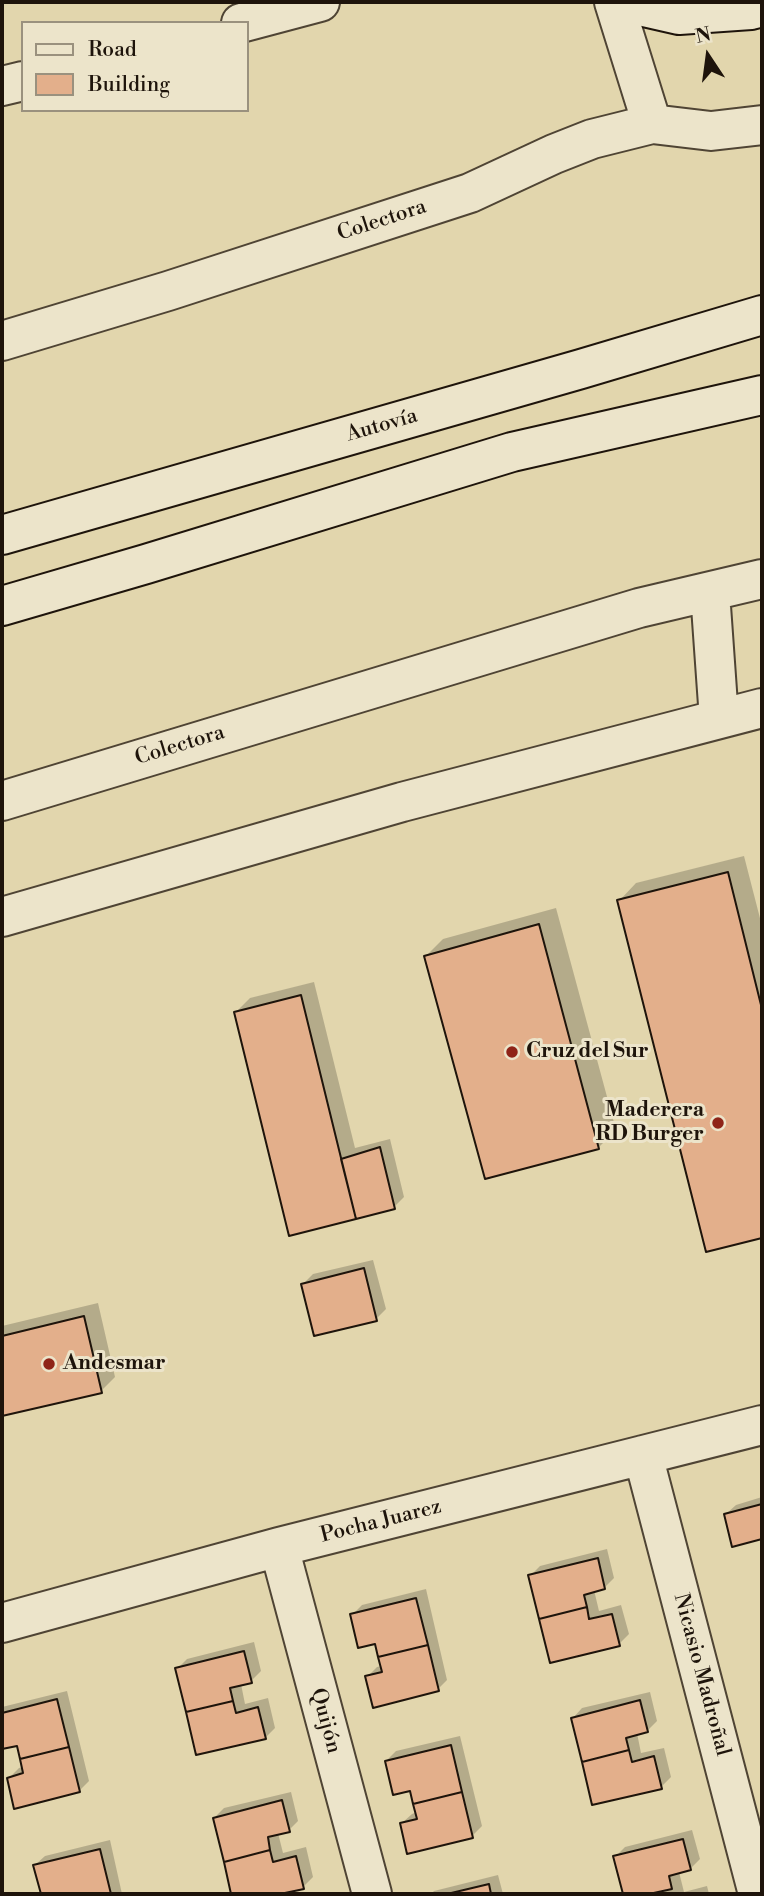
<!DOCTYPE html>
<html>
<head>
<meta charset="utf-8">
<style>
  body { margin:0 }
  #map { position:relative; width:764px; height:1896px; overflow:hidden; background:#e2d6ad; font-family:"Libre Bodoni",serif }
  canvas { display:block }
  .frame { position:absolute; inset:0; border:4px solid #1e140b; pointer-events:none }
  .legend { position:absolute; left:21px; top:21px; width:228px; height:91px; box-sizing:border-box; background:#ece4ca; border:2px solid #9a917e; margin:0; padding:9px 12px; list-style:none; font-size:21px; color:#1e140b }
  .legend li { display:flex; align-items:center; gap:14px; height:35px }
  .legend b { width:35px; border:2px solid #9a917e }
  .north { position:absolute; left:673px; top:21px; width:70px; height:70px; -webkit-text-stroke:5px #ece4ca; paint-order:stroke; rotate:347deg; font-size:19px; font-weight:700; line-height:28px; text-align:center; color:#1e140b }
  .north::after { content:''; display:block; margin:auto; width:24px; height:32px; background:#1e140b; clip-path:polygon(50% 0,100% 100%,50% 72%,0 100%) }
</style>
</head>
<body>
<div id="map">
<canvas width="764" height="1896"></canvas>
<div class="frame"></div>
<ul class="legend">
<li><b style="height:9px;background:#ece4ca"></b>Road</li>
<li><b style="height:19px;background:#e3af8b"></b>Building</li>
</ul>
<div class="north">N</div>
</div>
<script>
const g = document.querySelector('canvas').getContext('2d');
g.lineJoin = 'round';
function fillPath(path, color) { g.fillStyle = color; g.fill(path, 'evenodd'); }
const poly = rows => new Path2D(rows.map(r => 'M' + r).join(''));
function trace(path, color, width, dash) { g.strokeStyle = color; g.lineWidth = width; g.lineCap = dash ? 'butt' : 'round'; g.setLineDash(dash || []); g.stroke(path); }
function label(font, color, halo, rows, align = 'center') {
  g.font = font + ' "Libre Bodoni",serif'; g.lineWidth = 6; g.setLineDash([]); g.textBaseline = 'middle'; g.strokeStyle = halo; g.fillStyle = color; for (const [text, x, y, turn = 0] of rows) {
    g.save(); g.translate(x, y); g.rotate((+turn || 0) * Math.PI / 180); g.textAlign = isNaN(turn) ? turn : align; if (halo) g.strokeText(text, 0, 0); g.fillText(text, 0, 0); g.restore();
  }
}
fillPath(poly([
  [744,856,762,926,762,1236,707,1250,619,901,636,883],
  [556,908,616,1130,599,1147,486,1177,426,956,443,939],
  [314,982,355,1148,390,1139,404,1197,394,1207,290,1234,236,1012,250,998],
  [373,1260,386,1309,376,1319,303,1284,313,1274],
  [98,1303,115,1377,101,1391,2,1415,2,1326],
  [762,1497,762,1537,734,1545,726,1514,736,1505],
  [607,1549,614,1578,604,1588,594,1590,599,1611,621,1605,629,1634,619,1644,530,1576,540,1566],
  [426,1589,447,1680,438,1689,367,1677,377,1667,382,1666,377,1642,352,1615,362,1605],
  [254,1642,261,1671,251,1681,241,1684,245,1704,268,1698,275,1728,265,1738,177,1669,187,1659],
  [67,1691,89,1781,79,1791,9,1778,19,1768,23,1767,18,1744,2,1747,2,1707],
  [650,1692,657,1721,647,1731,637,1733,641,1753,664,1748,671,1777,661,1787,573,1718,582,1708],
  [460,1736,482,1826,472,1836,402,1823,412,1814,417,1812,411,1789,386,1761,396,1751],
  [291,1792,298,1821,289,1830,278,1833,283,1853,306,1847,313,1877,303,1887,272,1894,233,1894,214,1818,224,1808],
  [692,1830,700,1859,690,1869,679,1872,684,1892,707,1886,709,1894,625,1894,615,1857,625,1847],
  [110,1840,122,1894,43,1894,35,1865,45,1856],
  [498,1875,503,1894,431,1894,434,1891]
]), '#0003');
const building = poly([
  [728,872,762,1009,762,1238,706,1252,617,900,728,872],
  [539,924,599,1149,485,1179,424,956,539,924],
  [301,995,356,1219,289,1236,234,1012,301,995],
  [380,1147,395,1209,356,1219,341,1159,380,1147],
  [364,1268,377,1321,314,1336,301,1284,364,1268],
  [84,1316,102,1393,2,1416,2,1336,84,1316],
  [762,1504,762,1539,732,1547,724,1514,762,1504],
  [598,1558,605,1589,584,1595,587,1607,539,1619,528,1575,598,1558],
  [416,1598,428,1645,378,1657,375,1644,358,1648,350,1614,416,1598],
  [587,1607,589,1619,612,1614,620,1646,550,1663,539,1619,587,1607],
  [428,1645,439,1691,373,1708,365,1676,382,1672,378,1657,428,1645],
  [244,1651,252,1683,230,1688,233,1701,186,1712,175,1668,244,1651],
  [57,1699,69,1747,20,1759,17,1746,2,1749,2,1713,57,1699],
  [640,1700,648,1732,626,1738,629,1750,582,1762,571,1718,640,1700],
  [233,1701,236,1713,258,1707,266,1739,196,1755,186,1712,233,1701],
  [451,1745,462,1792,413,1804,410,1791,393,1795,385,1761,451,1745],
  [69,1747,80,1792,14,1809,7,1778,23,1773,20,1759,69,1747],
  [629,1750,632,1762,654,1756,662,1789,592,1805,582,1762,629,1750],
  [462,1792,473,1838,407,1854,400,1823,417,1819,413,1804,462,1792],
  [282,1800,290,1832,268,1837,270,1850,224,1862,213,1818,282,1800],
  [683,1839,691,1870,669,1876,672,1889,649,1894,623,1894,613,1856,683,1839],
  [100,1849,111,1894,41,1894,33,1865,100,1849],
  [270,1850,273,1862,296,1856,304,1889,280,1894,231,1894,224,1862,270,1850],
  [489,1884,491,1894,447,1894,489,1884]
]);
fillPath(building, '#e3af8b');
trace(building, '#1e140b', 2);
const street = poly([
  [614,2,652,124],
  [241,23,320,2],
  [2,86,23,81],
  [2,341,168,291,470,193,554,154,592,139,652,124,711,131,762,125],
  [710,592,719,719],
  [2,801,639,608,762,579],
  [2,917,402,802,762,708],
  [643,1455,758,1894],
  [279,1547,372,1894],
  [2,1623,279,1547,762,1425]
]);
const secondary = poly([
  [622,2,679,15,751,10,762,7],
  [2,535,581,369,762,315],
  [2,606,146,564,512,452,762,395]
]);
trace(street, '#4f4434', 42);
trace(secondary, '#1e140b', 42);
trace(street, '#ece4ca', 38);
trace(secondary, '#ece4ca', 38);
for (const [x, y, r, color] of [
  [512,1052,7,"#8f2418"],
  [718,1123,7,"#8f2418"],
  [49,1364,7,"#8f2418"]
]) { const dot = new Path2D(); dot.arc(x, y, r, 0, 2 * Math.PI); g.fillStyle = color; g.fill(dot); trace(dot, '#ece4ca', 2.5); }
label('21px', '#1e140b', '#ece4ca', [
  ["Colectora",382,221,-18],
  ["Autovía",382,426,-16],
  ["Colectora",180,746,-17],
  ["Pocha Juarez",381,1522,-14],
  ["Nicasio Madroñal",701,1675,75],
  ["Quijón",325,1721,75]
]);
label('bold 21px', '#1e140b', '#ece4ca', [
  ["Cruz del Sur",526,1052],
  ["Maderera",704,1111,"right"],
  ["RD Burger",704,1135,"right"],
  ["Andesmar",63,1364]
], 'left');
</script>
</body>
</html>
